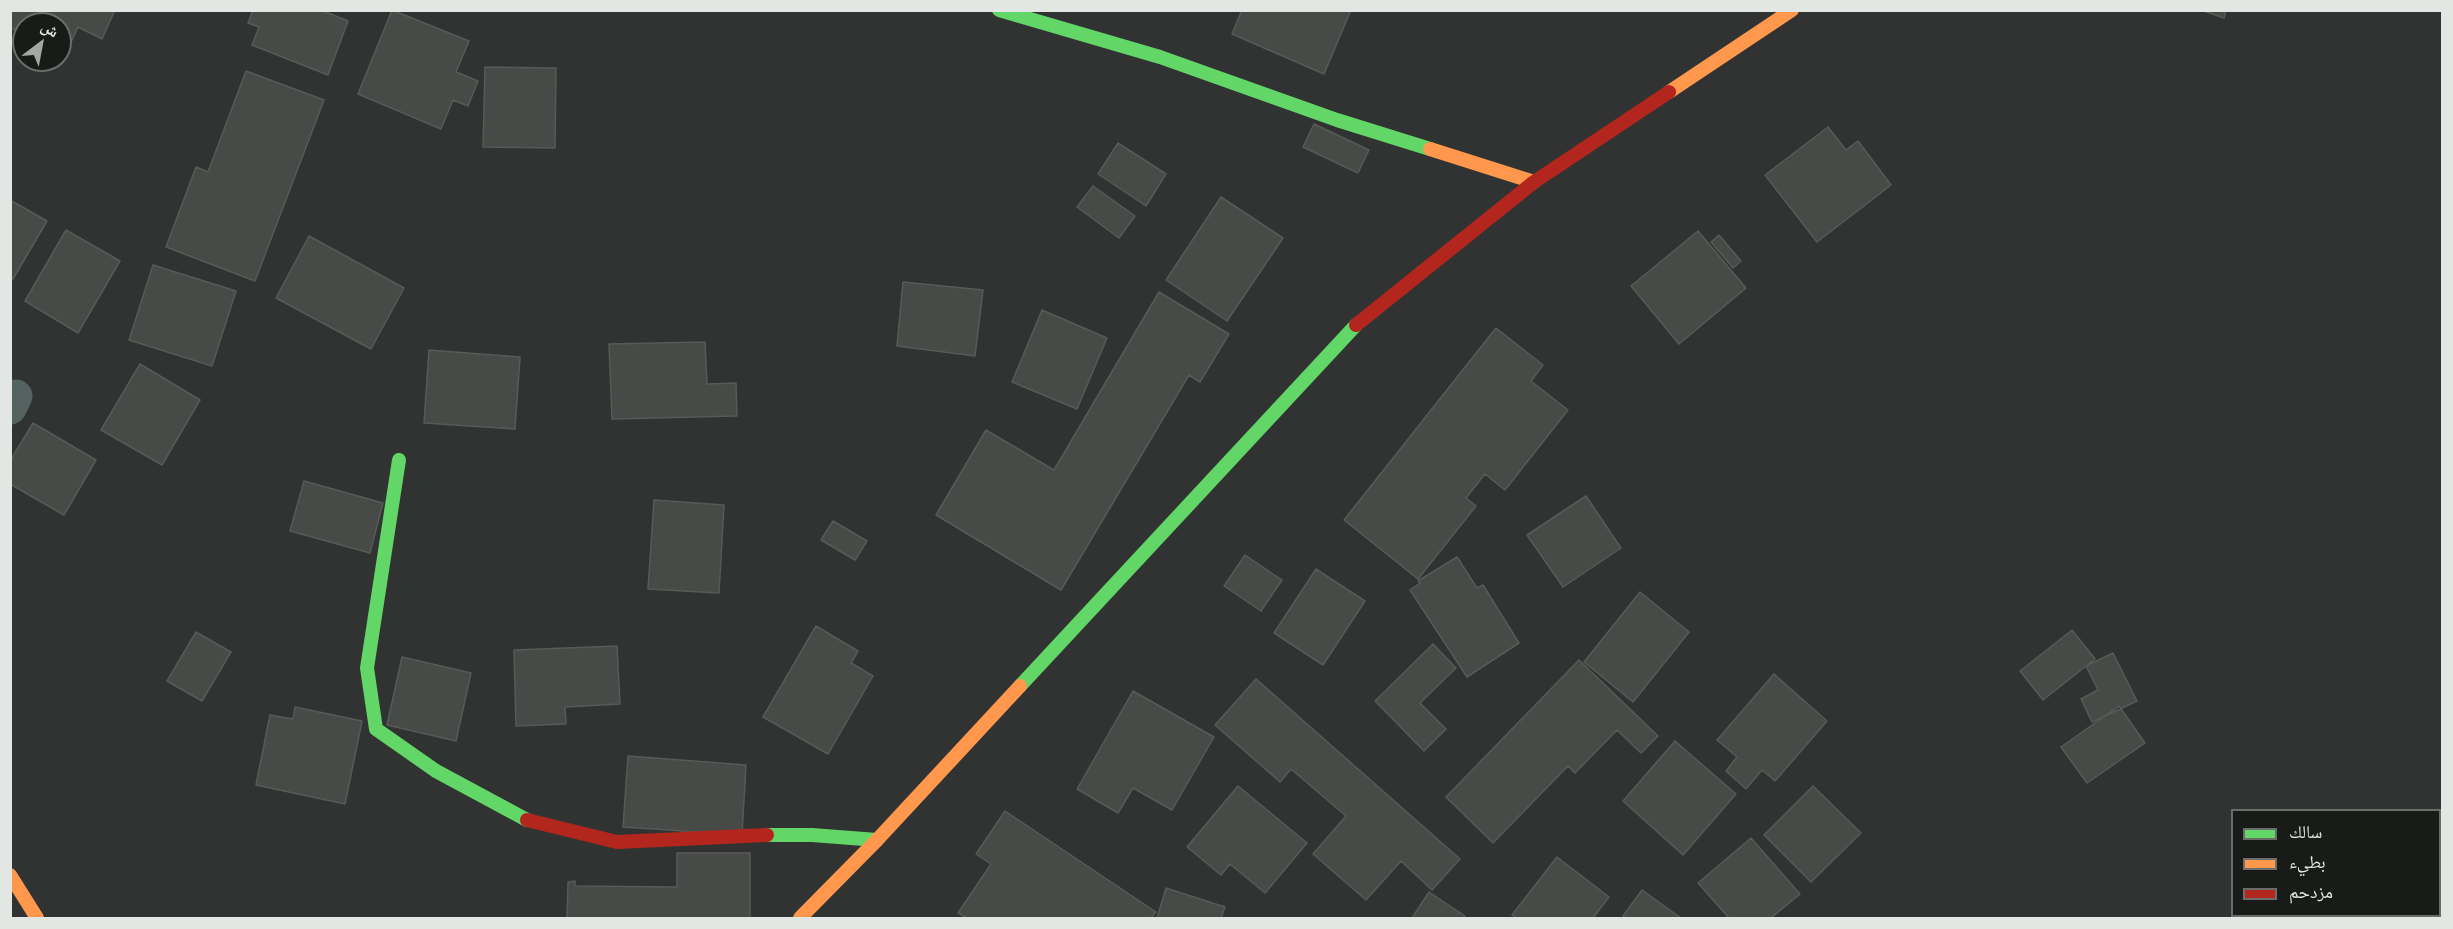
<!DOCTYPE html>
<html>
<head>
<meta charset="utf-8">
<style>
  body { margin:0 }
  #map { position:relative; width:2453px; height:929px; overflow:hidden; background:#303331; font-family:"Archivo Narrow","Noto Naskh Arabic",sans-serif }
  canvas { display:block }
  .frame { position:absolute; inset:0; border:12px solid #e3e7e4; pointer-events:none }
  .legend { position:absolute; left:2231px; top:809px; width:210px; height:108px; box-sizing:border-box; background:#191b19; border:2px solid #6a6d6a; margin:0; padding:8px 10px; list-style:none; font-size:18px; color:#e3e7e4 }
  .legend li { display:flex; align-items:center; gap:12px; height:30px }
  .legend b { width:30px; border:2px solid #6a6d6a }
  .north { position:absolute; left:12px; top:12px; width:60px; height:60px; box-sizing:border-box; background:#191b19; border:2px solid #6a6d6a; border-radius:50%; rotate:32deg; font-size:16px; font-weight:700; line-height:24px; text-align:center; color:#e3e7e4 }
  .north::after { content:''; display:block; margin:auto; width:21px; height:27px; background:#a4a8a5; clip-path:polygon(50% 0,100% 100%,50% 72%,0 100%) }
</style>
</head>
<body>
<div id="map">
<canvas width="2453" height="929"></canvas>
<div class="frame"></div>
<ul class="legend">
<li><b style="height:8px;background:#63d668"></b>سالك</li>
<li><b style="height:8px;background:#ff974d"></b>بطيء</li>
<li><b style="height:8px;background:#b3261e"></b>مزدحم</li>
</ul>
<div class="north">ش</div>
</div>
<script>
const g = document.querySelector('canvas').getContext('2d');
g.lineJoin = 'round';
function fillPath(path, color) { g.fillStyle = color; g.fill(path, 'evenodd'); }
const poly = rows => new Path2D(rows.map(r => 'M' + r).join(''));
function trace(path, color, width, dash) { g.strokeStyle = color; g.lineWidth = width; g.lineCap = dash ? 'butt' : 'round'; g.setLineDash(dash || []); g.stroke(path); }
const building = poly([
  [10,10,115,10,102,39,78,27,66,53,60,50,60,24,24,24,24,34,10,28,10,10],
  [253,10,321,10,348,21,328,75,252,45,259,27,248,23,253,10],
  [392,10,469,41,456,72,478,81,468,106,453,100,441,129,358,94,392,10],
  [1242,10,1351,10,1324,74,1232,34,1242,10],
  [2201,10,2226,10,2224,18,2201,10],
  [485,67,556,68,555,148,483,147,485,67],
  [246,71,324,100,255,281,166,247,196,167,208,172,246,71],
  [1314,124,1369,150,1358,173,1303,147,1314,124],
  [1828,127,1846,150,1858,141,1891,185,1817,242,1765,175,1828,127],
  [1118,143,1166,174,1146,206,1098,174,1118,143],
  [1093,186,1135,216,1119,238,1077,207,1093,186],
  [1221,197,1283,238,1227,321,1166,280,1221,197],
  [10,200,47,221,13,279,10,278,10,200],
  [66,230,120,261,78,333,25,301,66,230],
  [1698,231,1746,288,1679,344,1631,286,1698,231],
  [1719,235,1741,261,1733,268,1711,242,1719,235],
  [309,236,404,288,371,349,276,298,309,236],
  [153,265,236,291,212,366,129,340,153,265],
  [903,282,983,290,975,356,897,346,903,282],
  [1159,292,1229,334,1200,382,1189,375,1061,590,936,515,986,430,1054,470,1159,292],
  [1042,310,1107,338,1077,409,1012,382,1042,310],
  [1496,328,1543,365,1531,381,1568,410,1505,490,1485,474,1466,498,1476,506,1418,579,1344,520,1496,328],
  [705,342,707,384,736,383,737,416,612,419,609,344,705,342],
  [429,350,520,357,515,429,424,423,429,350],
  [140,364,200,400,162,465,101,430,140,364],
  [33,423,96,460,64,515,10,484,10,461,33,423],
  [304,481,383,503,370,553,290,531,304,481],
  [1586,496,1621,548,1563,587,1527,535,1586,496],
  [654,500,724,505,719,593,648,589,654,500],
  [833,521,867,541,855,560,821,540,833,521],
  [1245,555,1282,580,1261,611,1224,586,1245,555],
  [1457,557,1477,588,1483,585,1519,643,1467,677,1410,590,1420,583,1418,581,1457,557],
  [1316,569,1365,601,1323,665,1274,633,1316,569],
  [1640,592,1689,632,1633,702,1584,662,1640,592],
  [816,626,858,651,851,663,873,676,828,754,763,717,816,626],
  [2072,630,2095,659,2043,700,2020,671,2072,630],
  [196,632,231,652,202,701,167,681,196,632],
  [1433,644,1456,668,1420,703,1446,729,1424,751,1375,701,1433,644],
  [617,646,620,704,565,707,566,724,516,726,514,650,617,646],
  [2113,653,2137,701,2092,722,2081,699,2098,690,2086,666,2113,653],
  [402,657,471,673,456,741,387,725,402,657],
  [1579,660,1658,736,1641,753,1617,730,1575,773,1568,766,1493,843,1446,797,1579,660],
  [1774,674,1827,721,1775,781,1762,770,1746,789,1726,771,1737,757,1717,740,1774,674],
  [1256,679,1460,859,1432,890,1401,861,1366,900,1313,854,1346,816,1291,769,1280,782,1215,725,1256,679],
  [1133,691,1214,737,1172,810,1133,788,1118,813,1077,789,1133,691],
  [2119,706,2145,743,2087,783,2061,747,2119,706],
  [295,707,362,721,345,804,256,785,270,715,293,719,295,707],
  [1675,741,1736,794,1683,855,1623,801,1675,741],
  [628,756,746,765,742,835,623,827,628,756],
  [1238,786,1307,843,1265,893,1230,864,1221,875,1187,847,1238,786],
  [1813,786,1861,833,1811,882,1764,835,1813,786],
  [1005,811,1156,912,1151,918,967,918,958,913,991,864,976,854,1005,811],
  [1751,838,1800,894,1771,918,1729,918,1698,883,1751,838],
  [677,853,750,853,750,918,567,918,568,882,575,881,575,886,677,887,677,853],
  [1557,857,1609,897,1593,918,1516,918,1512,915,1557,857],
  [1166,888,1225,907,1221,918,1157,918,1166,888],
  [1642,890,1681,918,1627,918,1623,916,1642,890],
  [1429,892,1465,916,1463,918,1412,918,1429,892]
]);
fillPath(building, '#484a48');
trace(building, '#585a58', 1.5);
trace(poly([
  [10,408,16,396]
]), '#556360', 33);
trace(poly([
  [999,10,1160,57,1337,120,1430,149],
  [399,460,367,668,376,729,436,771,527,820],
  [1020,686,1356,325],
  [767,835,812,835,877,840]
]), '#63d668', 14);
trace(poly([
  [1669,92,1792,10],
  [1430,149,1534,182],
  [10,875,37,918],
  [800,918,877,840,1020,686]
]), '#ff974d', 14);
trace(poly([
  [1356,325,1534,182,1669,92],
  [527,820,617,842,767,835]
]), '#b3261e', 14);
</script>
</body>
</html>
